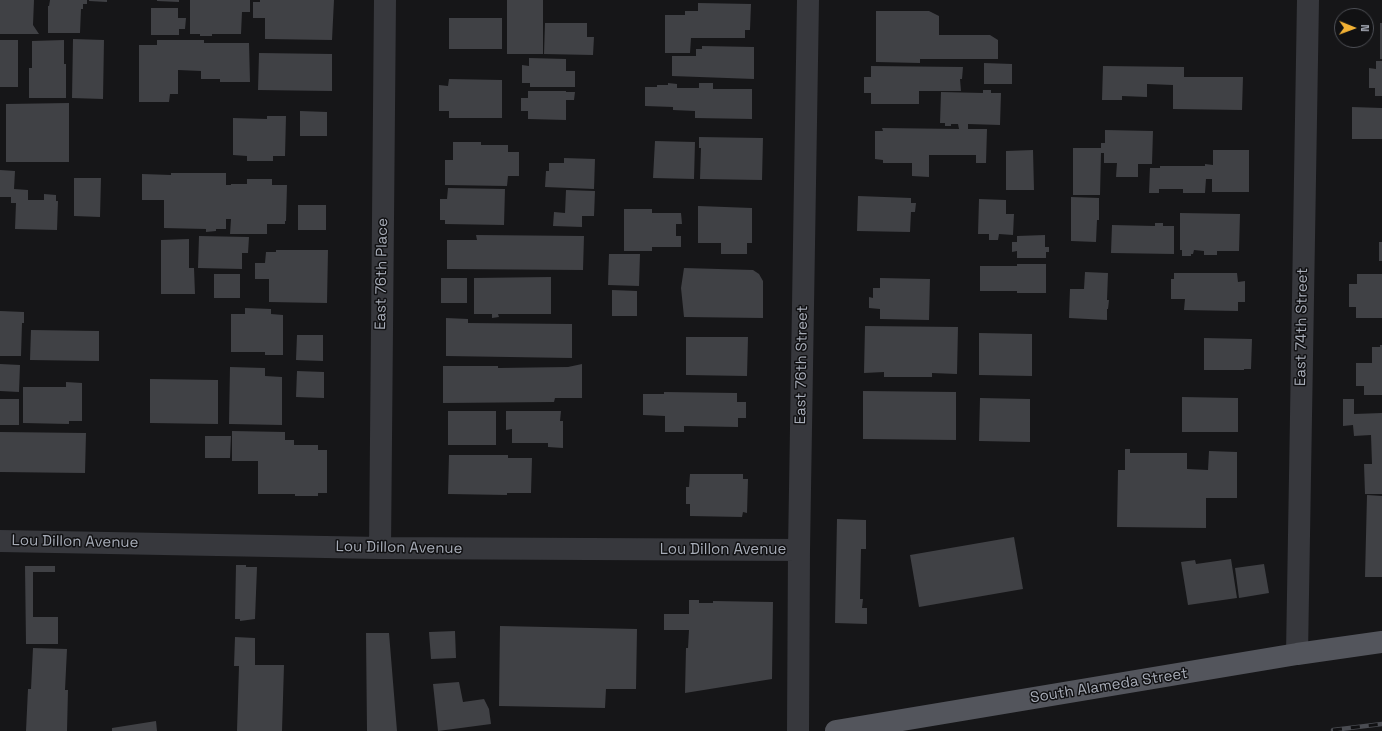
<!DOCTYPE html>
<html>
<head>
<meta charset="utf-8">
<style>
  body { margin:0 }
  #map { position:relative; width:1382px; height:731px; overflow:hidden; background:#161618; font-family:"Space Grotesk",sans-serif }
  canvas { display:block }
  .north { position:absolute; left:1334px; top:8px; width:40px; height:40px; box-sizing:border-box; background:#111113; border:1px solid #4d4f55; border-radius:50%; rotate:91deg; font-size:11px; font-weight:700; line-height:16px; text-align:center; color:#a8adb8 }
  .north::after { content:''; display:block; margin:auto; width:14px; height:18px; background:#f2b134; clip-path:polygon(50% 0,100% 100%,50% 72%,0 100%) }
</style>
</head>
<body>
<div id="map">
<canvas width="1382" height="731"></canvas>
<div class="north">N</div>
</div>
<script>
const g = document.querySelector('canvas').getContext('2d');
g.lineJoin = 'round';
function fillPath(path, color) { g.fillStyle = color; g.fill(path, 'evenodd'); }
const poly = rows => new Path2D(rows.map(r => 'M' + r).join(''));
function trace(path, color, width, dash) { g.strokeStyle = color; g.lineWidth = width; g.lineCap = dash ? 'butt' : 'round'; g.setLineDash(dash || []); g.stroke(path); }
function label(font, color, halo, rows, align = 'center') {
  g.font = font + ' "Space Grotesk",sans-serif'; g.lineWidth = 3; g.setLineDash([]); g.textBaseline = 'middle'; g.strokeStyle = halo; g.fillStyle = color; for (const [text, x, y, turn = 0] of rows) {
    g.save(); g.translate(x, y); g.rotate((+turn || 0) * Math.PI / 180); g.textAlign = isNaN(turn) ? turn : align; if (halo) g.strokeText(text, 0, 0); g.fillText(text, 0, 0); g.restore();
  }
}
fillPath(poly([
  [0,0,34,0,33,25,39,34,0,34],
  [50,0,87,0,87,4,83,4,83,9,81,9,80,33,48,33,48,6,49,6],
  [89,0,107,0,107,2,89,1],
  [157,0,179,0,179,2,157,1],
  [190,0,250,0,250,12,242,12,241,34,212,34,212,36,200,36,200,34,190,34],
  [260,0,334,0,332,40,265,39,265,18,253,18,253,2,260,2],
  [507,0,543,0,543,54,507,54],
  [698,3,751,4,750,30,745,30,745,38,691,38,690,53,665,53,665,15,685,15,685,11,698,11],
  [151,8,178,8,178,18,186,18,185,29,179,29,179,35,151,35],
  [876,11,929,11,939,16,939,35,990,35,998,40,998,59,920,59,920,63,876,62],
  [449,18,502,18,502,49,449,49],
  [545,23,587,23,587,37,594,37,593,55,544,54],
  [1380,23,1382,23,1382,59,1380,59],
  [73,39,104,40,103,99,72,98],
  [0,40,18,40,18,87,0,87],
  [64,40,64,64,66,64,66,98,29,98,29,68,32,68,32,41],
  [157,40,204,40,204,43,249,43,250,82,220,82,220,79,201,79,201,71,178,70,178,94,170,94,169,102,139,102,139,45,157,45],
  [702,46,754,47,754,79,672,76,672,56,696,56,696,49,702,49],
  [259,53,332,54,332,91,258,90],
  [529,58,566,59,566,71,575,71,575,87,530,87,530,83,522,83,522,65,529,66],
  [1376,61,1382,61,1382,96,1375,96,1375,88,1369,88,1369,68,1376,69],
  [984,63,1012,64,1012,84,984,84],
  [871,66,963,67,962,79,960,79,961,91,919,91,919,104,871,104,871,93,864,93,864,77,871,77],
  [1103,66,1184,67,1184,77,1243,77,1242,110,1173,109,1173,85,1147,84,1147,97,1122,96,1122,100,1102,100],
  [449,79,502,80,502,118,449,118,449,111,439,111,439,85,448,86],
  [668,83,677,84,677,88,699,88,699,83,713,83,713,89,752,89,752,119,695,118,695,111,673,110,673,107,645,106,645,87,657,87,657,85,668,85],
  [983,90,991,90,991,93,1001,93,1000,125,968,124,968,129,987,129,986,163,976,163,976,155,929,155,929,177,912,176,912,163,883,163,883,160,875,159,875,131,883,131,882,128,959,129,958,124,951,124,951,126,945,126,945,123,940,123,941,92,983,93],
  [528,91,566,91,566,92,575,92,574,100,566,100,566,120,528,119,528,111,521,111,521,98,528,98],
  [69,103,69,162,6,162,6,104],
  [1352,107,1382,108,1382,139,1352,139],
  [300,111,327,112,327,136,300,136],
  [267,116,286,116,285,156,273,156,273,161,247,161,247,156,233,155,233,118,267,119],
  [1105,130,1153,131,1152,164,1138,164,1138,177,1116,177,1117,163,1104,163,1104,153,1101,153,1100,195,1073,195,1073,148,1101,148,1101,143,1105,143],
  [699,137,763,138,762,180,700,179,701,148,699,148],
  [655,141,695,142,694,179,653,178],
  [453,142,481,142,481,145,508,145,508,152,519,152,519,176,508,176,507,186,445,185,445,160,453,160],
  [1033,150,1034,190,1006,190,1006,151],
  [1213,150,1249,150,1249,192,1212,192,1212,179,1206,179,1205,193,1183,193,1183,189,1159,189,1159,193,1149,193,1150,168,1160,168,1160,166,1205,166,1205,164,1213,165],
  [564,158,595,159,594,189,545,187,546,171,549,171,549,163,564,163],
  [0,170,15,171,14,189,28,190,28,200,44,200,44,194,56,195,56,201,58,201,57,230,15,229,16,203,11,203,11,197,0,197],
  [171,173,226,173,226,185,231,185,231,184,247,184,247,179,272,179,272,185,287,185,286,221,285,221,285,224,267,224,267,234,230,234,231,219,226,219,226,229,216,229,216,231,206,232,206,229,164,228,164,200,142,200,142,174,171,175],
  [74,178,101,178,100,217,74,216],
  [448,188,505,189,504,225,445,224,445,220,440,220,440,199,447,199],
  [566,190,595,191,594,216,582,216,582,227,553,226,554,212,565,213],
  [858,196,911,198,911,203,916,203,915,212,911,212,910,232,857,231],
  [1071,197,1099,198,1099,220,1097,220,1096,242,1071,241],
  [979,199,1006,200,1006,214,1014,214,1013,235,999,234,998,240,989,240,989,234,978,234],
  [298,205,326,205,326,230,298,230],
  [698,206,752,208,752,243,747,243,747,254,721,254,721,243,698,243],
  [624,209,652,209,652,213,681,213,682,224,676,224,676,236,681,236,681,247,652,247,652,251,624,251],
  [1180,213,1240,214,1239,251,1217,251,1217,255,1204,255,1204,251,1194,250,1193,254,1191,254,1191,256,1182,256,1182,250,1180,250],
  [1155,223,1163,223,1163,226,1174,226,1174,254,1111,253,1112,225,1155,226],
  [476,235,584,236,583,270,447,269,447,240,477,240],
  [1045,235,1045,247,1049,247,1049,252,1046,252,1046,258,1017,258,1017,251,1012,252,1012,242,1017,242,1017,236],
  [199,236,249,237,248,253,242,253,242,269,198,268],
  [189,239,189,268,194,268,195,294,161,294,161,240],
  [1379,242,1382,242,1382,261,1379,261],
  [276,250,328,250,327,303,269,302,269,279,255,279,255,263,265,263,266,252,276,252],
  [609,254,640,254,639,286,608,285],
  [1017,264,1046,264,1046,293,1017,293,1017,291,980,291,980,266,1017,266],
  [684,268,753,270,759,274,763,281,763,318,684,317,681,288],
  [1085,272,1108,273,1107,300,1109,300,1108,309,1107,309,1107,320,1069,318,1070,289,1084,289],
  [1174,273,1237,273,1238,282,1245,281,1245,302,1238,302,1238,311,1184,310,1185,299,1171,299,1171,279,1174,279],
  [214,274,240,274,240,298,214,298],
  [1357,274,1382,274,1382,318,1356,318,1356,307,1349,307,1349,284,1357,284],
  [551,277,551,314,498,314,499,317,492,318,492,314,474,314,474,278],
  [441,278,467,278,467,303,441,303],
  [880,278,930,279,929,320,880,319,880,309,869,308,869,297,873,298,873,288,880,288],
  [612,290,637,291,637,316,612,316],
  [245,308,271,309,271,314,283,315,283,355,265,355,265,352,231,352,231,314,245,314],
  [0,311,24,312,24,323,22,323,21,356,0,356],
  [446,318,468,319,468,323,572,324,572,358,446,356],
  [865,326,958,327,957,374,932,373,932,377,884,377,884,372,864,373],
  [31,330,99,331,99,361,30,360],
  [979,333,1032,334,1032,376,979,375],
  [297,335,323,335,323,361,296,360],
  [686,337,748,337,747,376,686,375],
  [1204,338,1252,339,1251,369,1244,369,1244,370,1204,370],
  [1380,345,1382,345,1382,395,1364,395,1364,386,1356,386,1356,363,1372,363,1372,347,1380,347],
  [0,364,20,365,19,392,0,391],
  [582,364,582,398,555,398,554,402,443,403,443,366,498,366,498,368,568,367],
  [230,367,265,368,265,376,282,377,282,425,229,424],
  [297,371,324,372,324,398,296,397],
  [150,379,218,380,218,424,150,423],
  [66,382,82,383,82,421,69,421,69,424,23,423,23,387,66,387],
  [863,391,956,392,956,440,863,439],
  [664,392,737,393,737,402,746,402,746,418,738,418,738,427,684,426,684,432,665,432,665,416,643,415,643,394,664,394],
  [1182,397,1238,398,1238,432,1182,432],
  [980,398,1030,399,1030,442,979,441],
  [0,399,19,399,19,425,0,425],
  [1343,399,1354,399,1354,414,1382,413,1382,494,1365,494,1364,464,1372,464,1371,435,1354,436,1353,425,1343,426],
  [448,411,496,411,496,445,448,445],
  [506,411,561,411,560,421,563,421,563,448,548,447,548,443,512,443,512,429,506,430],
  [232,431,285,432,285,440,294,440,294,445,318,445,318,450,327,450,327,493,318,493,318,496,295,496,295,494,258,494,258,461,232,461],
  [0,432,86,433,85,473,0,472],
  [205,436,231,436,230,458,205,458],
  [1125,449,1130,449,1130,453,1187,453,1187,469,1208,470,1209,451,1237,452,1237,498,1206,498,1206,528,1117,527,1118,470,1125,470],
  [449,455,508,455,508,458,532,458,531,493,507,493,507,495,448,494],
  [690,474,743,474,743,479,748,479,747,513,743,512,742,517,690,516,690,504,686,504,686,487,689,487],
  [1367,495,1382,496,1382,577,1365,577],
  [837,519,866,520,866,549,861,549,860,599,863,599,862,608,867,608,867,624,835,623],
  [1014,537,1023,589,919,607,910,555],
  [1231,559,1237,598,1188,605,1181,562,1195,560,1196,564],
  [1264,564,1269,593,1239,598,1235,568],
  [236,565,246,565,246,567,257,567,255,619,240,621,240,619,235,619],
  [25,566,55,566,55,572,33,572,33,617,58,617,58,644,26,644],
  [689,600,699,600,699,603,713,603,713,601,773,602,772,679,685,693,686,648,688,648,689,630,664,630,664,614,689,614],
  [500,626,637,629,636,689,606,689,605,708,499,706],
  [455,631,456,658,431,659,429,632],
  [366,633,389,633,397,731,367,731],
  [235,637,255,638,255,665,284,665,282,731,237,731,239,666,234,666],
  [33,648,67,649,65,690,68,690,67,731,26,731,28,689,31,689],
  [459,682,463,702,484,699,489,709,491,724,438,731,433,684],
  [156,721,157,731,112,731,112,728]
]), '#404145');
trace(poly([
  [0,541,380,548,799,550],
  [380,548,385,0],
  [1297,654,1308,0],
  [798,731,799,550,808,0]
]), '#37383d', 22);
trace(poly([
  [836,731,1297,654,1382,642]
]), '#53555c', 22);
const rail = poly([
  [1333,730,1382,724]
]);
trace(rail, '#4a4c52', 4.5);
trace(rail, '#111113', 3, [9]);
label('15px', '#a8adb8', '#111113', [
  ["East 76th Place",382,274,-89],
  ["East 74th Street",1302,327,-89],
  ["East 76th Street",802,365,-89],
  ["Lou Dillon Avenue",75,542,1],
  ["Lou Dillon Avenue",399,548,1],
  ["Lou Dillon Avenue",723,550],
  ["South Alameda Street",1109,686,-9]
]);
</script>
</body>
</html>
